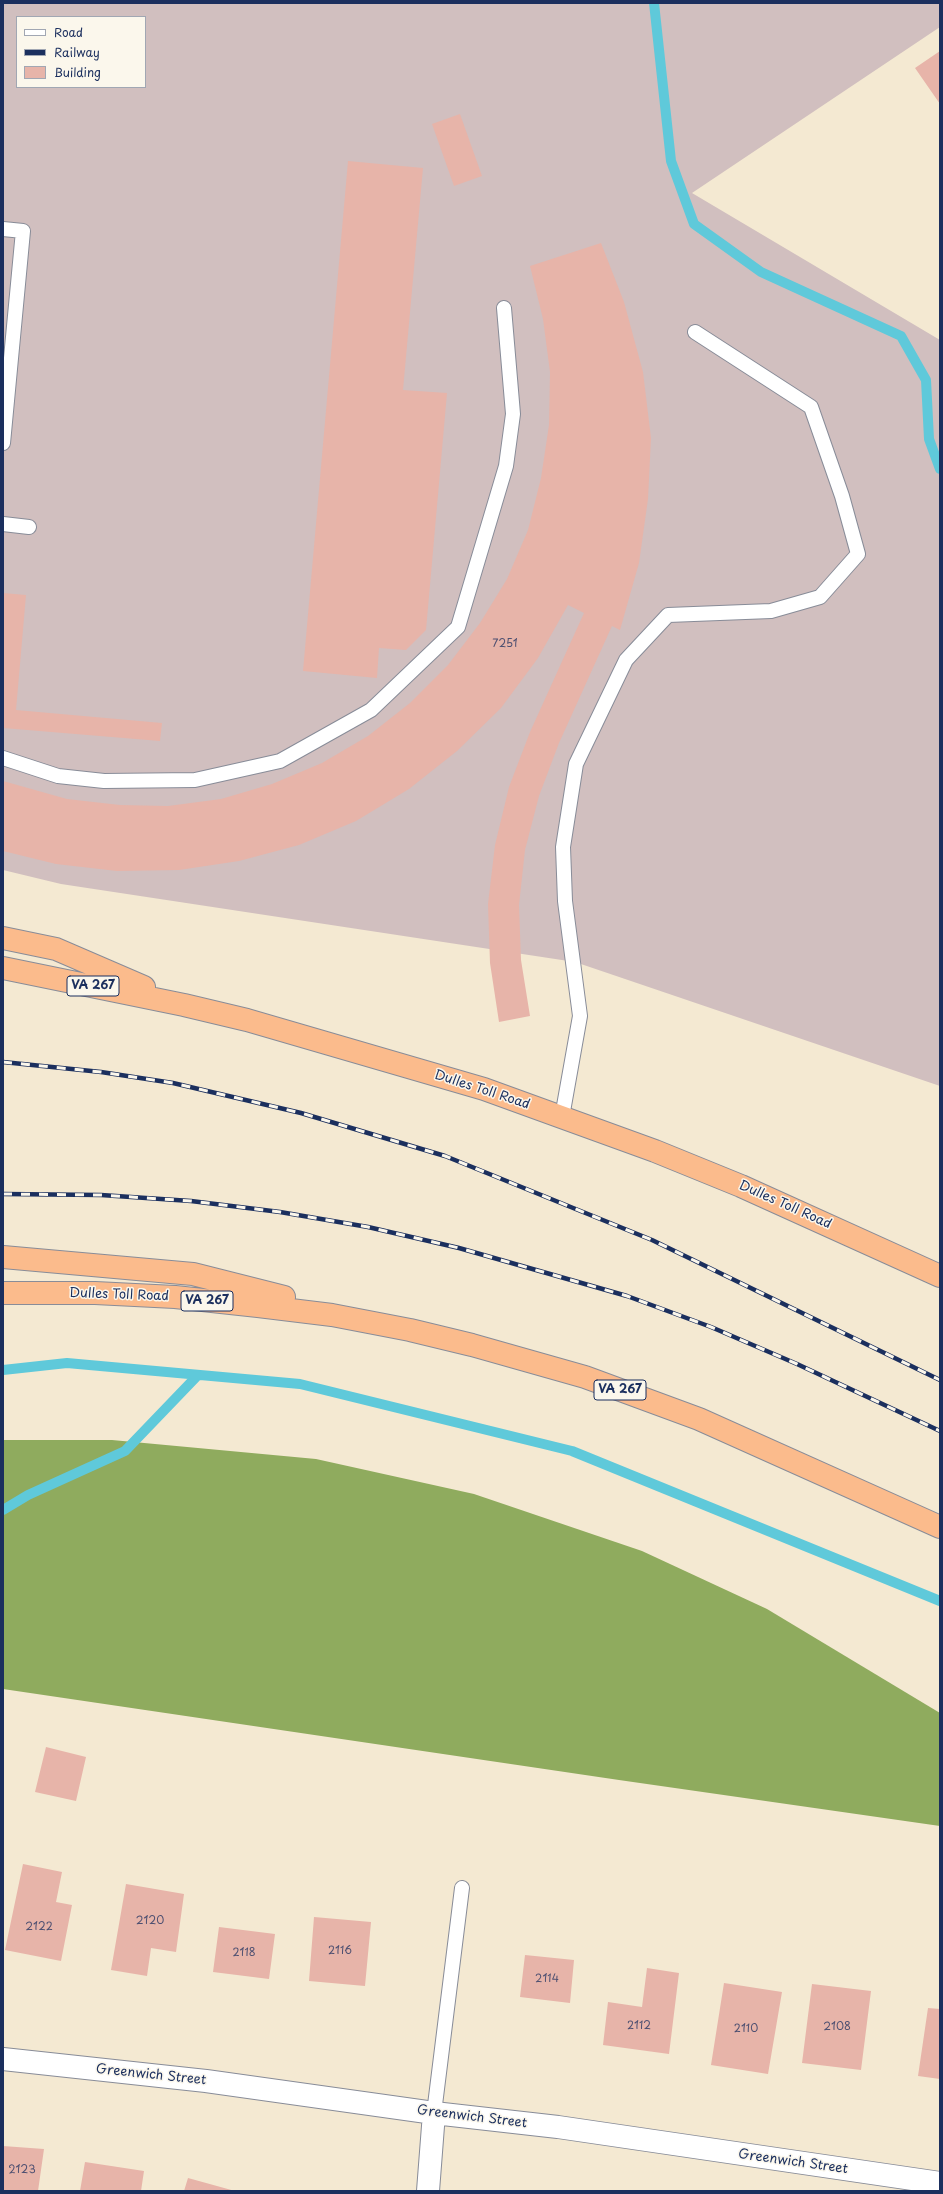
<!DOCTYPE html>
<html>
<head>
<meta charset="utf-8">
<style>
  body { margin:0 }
  #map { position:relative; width:943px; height:2194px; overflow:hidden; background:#f4e9d2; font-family:"Playpen Sans",sans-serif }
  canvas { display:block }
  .frame { position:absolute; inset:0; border:4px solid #1b2f5e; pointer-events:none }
  .legend { position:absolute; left:16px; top:16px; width:130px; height:72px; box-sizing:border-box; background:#fbf7ec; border:1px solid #a1a7b3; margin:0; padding:5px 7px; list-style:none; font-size:12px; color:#1b2f5e }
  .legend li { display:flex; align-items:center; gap:8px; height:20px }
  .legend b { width:20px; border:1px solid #a1a7b3 }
</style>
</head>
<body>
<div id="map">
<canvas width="943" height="2194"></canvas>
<div class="frame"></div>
<ul class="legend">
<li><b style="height:5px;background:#fff"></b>Road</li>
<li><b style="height:5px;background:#1b2f5e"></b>Railway</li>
<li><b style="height:11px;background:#e7b4a9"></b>Building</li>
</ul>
</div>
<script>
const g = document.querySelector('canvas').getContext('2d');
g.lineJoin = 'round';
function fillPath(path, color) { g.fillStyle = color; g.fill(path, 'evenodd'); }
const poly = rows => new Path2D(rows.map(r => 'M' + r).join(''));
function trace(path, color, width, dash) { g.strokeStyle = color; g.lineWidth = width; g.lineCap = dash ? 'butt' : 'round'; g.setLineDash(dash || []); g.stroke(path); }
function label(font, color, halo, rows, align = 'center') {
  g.font = font + ' "Playpen Sans",sans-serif'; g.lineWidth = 3; g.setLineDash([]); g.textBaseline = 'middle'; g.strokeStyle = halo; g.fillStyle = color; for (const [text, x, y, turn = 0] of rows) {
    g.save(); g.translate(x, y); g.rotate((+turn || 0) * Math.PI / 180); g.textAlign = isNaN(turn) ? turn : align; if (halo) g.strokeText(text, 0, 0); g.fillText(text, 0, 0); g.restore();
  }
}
fillPath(poly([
  [3,3,940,3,940,27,692,193,940,340,940,1086,575,962,61,884,3,870],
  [17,17,145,17,145,87,17,87]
]), '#d1bfbf');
fillPath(poly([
  [3,1440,112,1440,316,1459,474,1494,642,1551,767,1609,940,1713,940,1826,619,1780,3,1689]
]), '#8fab5e');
trace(poly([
  [654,3,671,161,694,224,761,272,901,336,926,380,929,439,940,469],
  [3,1370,67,1363,300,1384,572,1451,940,1601],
  [3,1510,28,1495,125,1451,198,1375]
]), '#5fc9da', 10);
fillPath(poly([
  [940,51,940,104,915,68],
  [460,114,482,176,454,186,432,124],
  [348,161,423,168,403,390,447,393,426,630,406,650,379,648,377,678,303,671],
  [601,243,624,302,643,372,651,438,648,499,639,563,620,630,612,626,559,743,539,796,525,850,519,905,521,960,530,1016,499,1022,490,963,488,904,495,845,509,787,530,732,584,613,568,605,538,658,501,708,457,751,409,789,356,821,299,845,239,861,179,870,117,871,56,864,3,851,3,781,67,799,120,805,168,806,221,799,272,784,322,763,368,736,410,703,448,665,480,623,507,579,528,530,541,478,549,425,550,372,543,319,530,266],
  [3,593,26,595,16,710,162,723,160,741,3,728],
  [46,1747,86,1757,76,1801,35,1792],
  [23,1864,62,1872,56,1902,72,1905,61,1961,5,1950],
  [126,1884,184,1894,176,1952,151,1948,147,1976,111,1970],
  [314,1917,371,1922,365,1986,309,1981],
  [219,1927,275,1934,269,1979,213,1972],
  [525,1955,574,1960,570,2003,520,1997],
  [647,1968,679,1973,669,2054,603,2045,608,2002,642,2007],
  [724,1983,782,1992,768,2074,711,2065],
  [812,1984,871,1991,861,2070,802,2063],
  [928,2008,940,2009,940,2079,918,2076],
  [3,2146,44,2149,38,2191,3,2191],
  [85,2162,144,2171,141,2191,80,2191],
  [188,2178,235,2191,184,2191]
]), '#e7b4a9');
const service = poly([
  [3,229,23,231,3,443],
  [3,524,29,527],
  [3,758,58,776,104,781,195,780,280,761,371,710,458,627,506,466,513,414,504,308],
  [562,1117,580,1016,565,901,563,847,576,764,626,660,668,615,771,611,820,597,858,554,842,496,811,407,695,332],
  [434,2113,462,1888]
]);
const minor = poly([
  [3,2059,206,2081,434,2113,558,2127,940,2183],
  [428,2191,434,2113]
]);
const motorway = poly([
  [3,938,56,949,144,987],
  [3,968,184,1005,247,1020,484,1089,655,1151,741,1186,940,1276],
  [3,1257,193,1274,284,1297],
  [3,1293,95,1293,175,1297,258,1306,332,1315,410,1330,472,1345,585,1377,699,1419,940,1527]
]);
trace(service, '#888c98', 16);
trace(minor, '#888c98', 24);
trace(motorway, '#888c98', 24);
trace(service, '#fff', 14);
trace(minor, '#fff', 22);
trace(motorway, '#fbbb8c', 22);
const rail = poly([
  [3,1062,101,1072,173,1083,301,1113,445,1156,652,1240,940,1380],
  [3,1194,101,1195,191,1201,280,1212,368,1227,459,1248,627,1296,711,1327,797,1364,940,1431]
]);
trace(rail, '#1b2f5e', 4.5);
trace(rail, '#fbf7ec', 3, [9]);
label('11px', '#4e5071', null, [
  ["7251",505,644],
  ["2120",150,1921],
  ["2122",39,1927],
  ["2116",340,1951],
  ["2118",244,1953],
  ["2114",547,1979],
  ["2112",639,2026],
  ["2108",837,2027],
  ["2110",746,2029],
  ["2123",22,2170]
]);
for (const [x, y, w] of [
  [93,986,52],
  [207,1301,52],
  [620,1390,52]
]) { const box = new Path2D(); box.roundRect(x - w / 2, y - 10, w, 20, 3); g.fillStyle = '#fbf7ec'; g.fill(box); trace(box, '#1b2f5e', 1); }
label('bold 12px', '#1b2f5e', null, [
  ["VA 267",93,986],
  ["VA 267",207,1301],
  ["VA 267",620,1390]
]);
label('13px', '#1b2f5e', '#fbf7ec', [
  ["Dulles Toll Road",482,1090,18],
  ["Dulles Toll Road",785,1205,24],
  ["Dulles Toll Road",119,1295,2],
  ["Greenwich Street",151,2075,6],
  ["Greenwich Street",472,2117,7],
  ["Greenwich Street",793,2162,8]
]);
</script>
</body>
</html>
